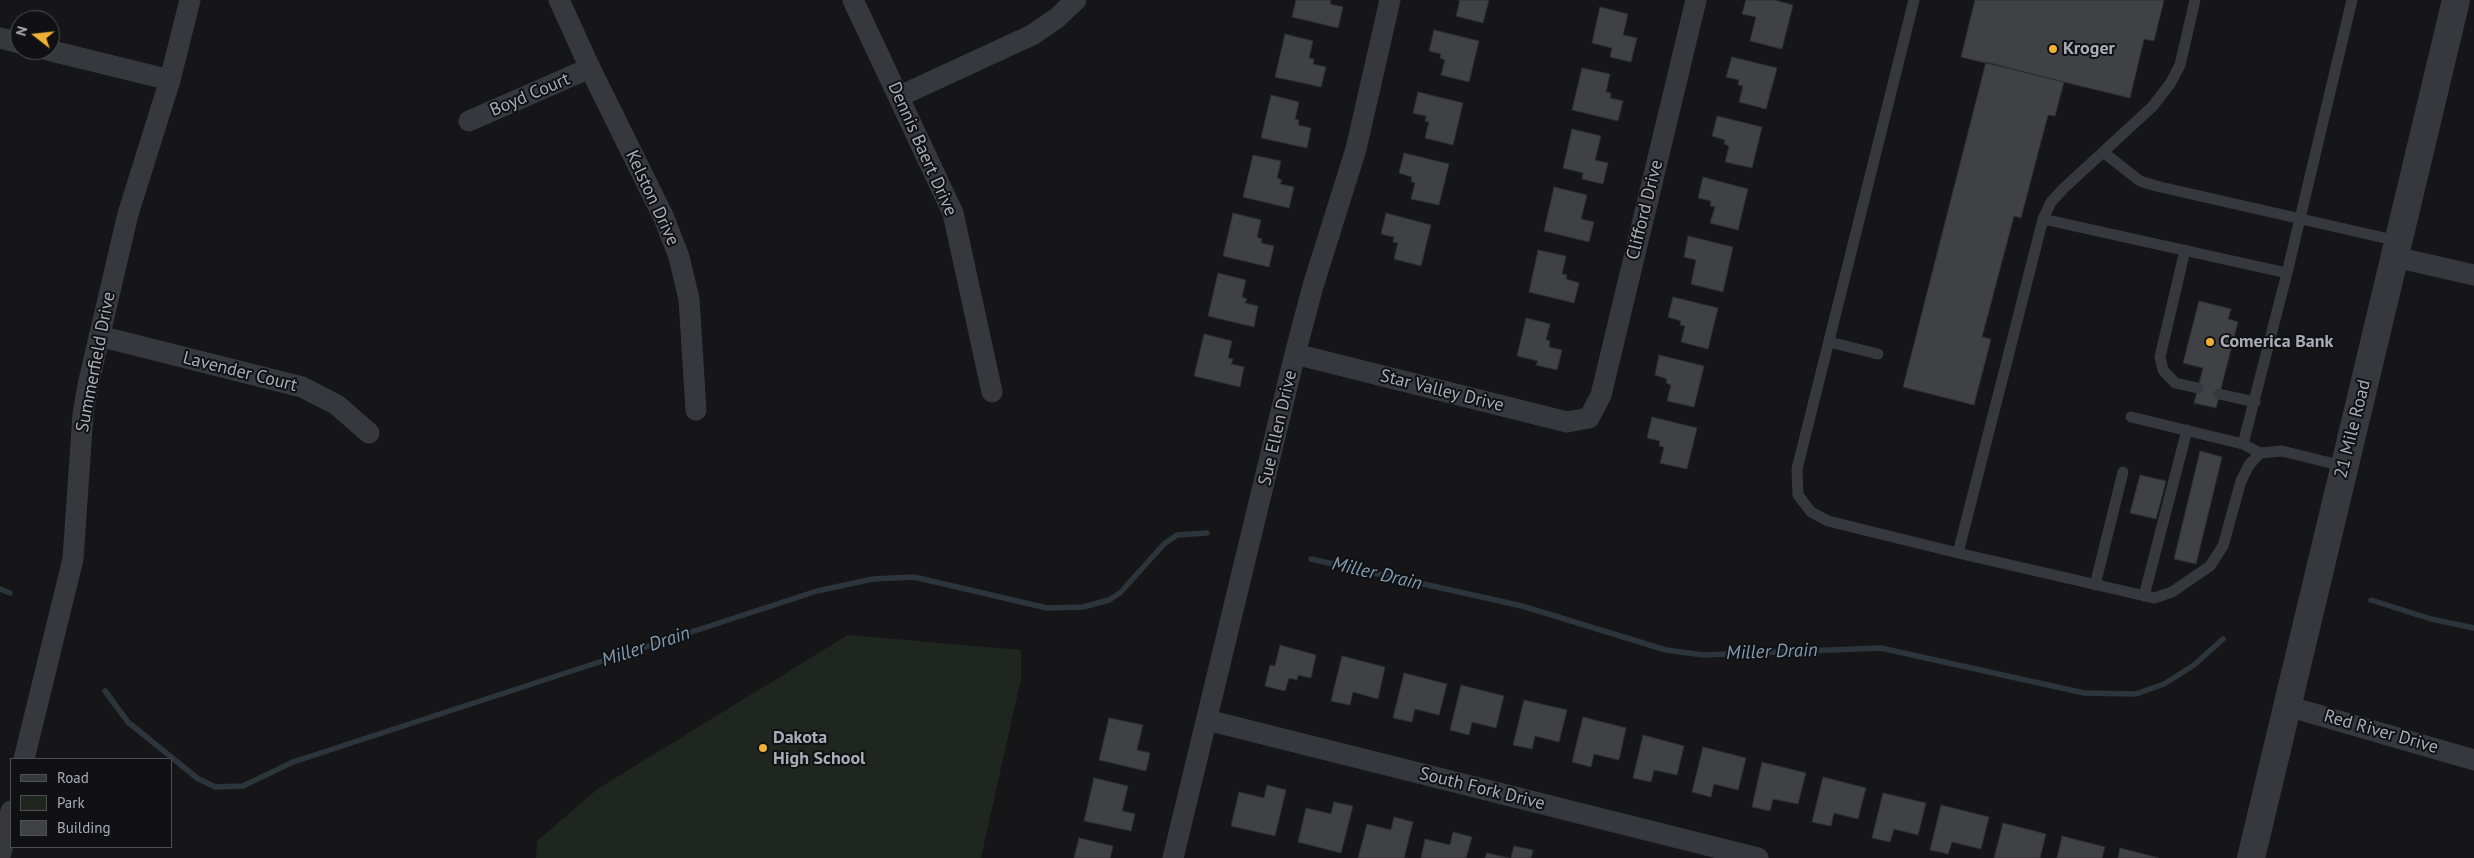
<!DOCTYPE html>
<html>
<head>
<meta charset="utf-8">
<style>
  body { margin:0 }
  #map { position:relative; width:2474px; height:858px; overflow:hidden; background:#161618; font-family:"PT Sans",sans-serif }
  canvas { display:block }
  .legend { position:absolute; left:10px; top:758px; width:162px; height:90px; box-sizing:border-box; background:#111113; border:1px solid #4d4f55; margin:0; padding:6px 9px; list-style:none; font-size:15px; color:#a8adb8 }
  .legend li { display:flex; align-items:center; gap:10px; height:25px }
  .legend b { width:25px; border:1px solid #4d4f55 }
  .north { position:absolute; left:10px; top:10px; width:50px; height:50px; box-sizing:border-box; background:#111113; border:1px solid #4d4f55; border-radius:50%; rotate:286deg; font-size:14px; font-weight:700; line-height:20px; text-align:center; color:#a8adb8 }
  .north::after { content:''; display:block; margin:auto; width:18px; height:22px; background:#f2b134; clip-path:polygon(50% 0,100% 100%,50% 72%,0 100%) }
</style>
</head>
<body>
<div id="map">
<canvas width="2474" height="858"></canvas>
<ul class="legend">
<li><b style="height:6px;background:#37383d"></b>Road</li>
<li><b style="height:14px;background:#1e261f"></b>Park</li>
<li><b style="height:14px;background:#404145"></b>Building</li>
</ul>
<div class="north">N</div>
</div>
<script>
const g = document.querySelector('canvas').getContext('2d');
g.lineJoin = 'round';
function fillPath(path, color) { g.fillStyle = color; g.fill(path, 'evenodd'); }
const poly = rows => new Path2D(rows.map(r => 'M' + r).join(''));
function trace(path, color, width, dash) { g.strokeStyle = color; g.lineWidth = width; g.lineCap = dash ? 'butt' : 'round'; g.setLineDash(dash || []); g.stroke(path); }
function label(font, color, halo, rows, align = 'center') {
  g.font = font + ' "PT Sans",sans-serif'; g.lineWidth = 4; g.setLineDash([]); g.textBaseline = 'middle'; g.strokeStyle = halo; g.fillStyle = color; for (const [text, x, y, turn = 0] of rows) {
    g.save(); g.translate(x, y); g.rotate((+turn || 0) * Math.PI / 180); g.textAlign = isNaN(turn) ? turn : align; if (halo) g.strokeText(text, 0, 0); g.fillText(text, 0, 0); g.restore();
  }
}
fillPath(poly([
  [848,635,1021,650,1021,679,981,858,536,858,537,841,599,788]
]), '#1e261f');
trace(poly([
  [1311,559,1522,606,1666,650,1704,655,1881,648,2084,693,2136,694,2164,684,2194,665,2223,639],
  [0,589,10,593],
  [2371,600,2431,619,2474,628],
  [105,691,128,722,197,778,215,787,243,786,293,762,817,591,873,579,914,577,1047,608,1083,607,1109,600,1120,593,1164,544,1177,535,1207,533]
]), '#2c353c', 5.5);
const building = poly([
  [1296,0,1331,0,1330,4,1343,7,1338,28,1292,17,1296,0],
  [1458,0,1489,0,1483,23,1456,16,1460,0,1458,0],
  [1746,0,1774,0,1793,5,1782,49,1750,41,1756,17,1742,14,1746,0],
  [1975,0,2164,0,2154,41,2144,39,2130,98,1961,57,1975,0],
  [1600,7,1628,14,1623,35,1637,38,1631,62,1610,57,1612,48,1592,43,1600,7],
  [1434,30,1479,41,1469,82,1441,75,1445,60,1440,58,1441,54,1429,51,1434,30],
  [1285,34,1313,41,1309,58,1314,59,1313,64,1326,67,1321,87,1275,77,1285,34],
  [1732,57,1777,68,1766,109,1739,102,1743,86,1738,85,1739,80,1726,77,1732,57],
  [1986,62,2064,82,2055,116,2048,115,2021,218,2014,216,1982,337,1991,339,1974,405,1903,387,1986,62],
  [1582,68,1610,74,1606,92,1611,93,1610,98,1623,101,1618,121,1572,110,1582,68],
  [1418,92,1463,103,1453,145,1425,138,1429,122,1425,121,1426,116,1413,113,1418,92],
  [1271,95,1299,102,1295,119,1299,120,1298,125,1311,128,1307,148,1261,138,1271,95],
  [1717,116,1762,127,1752,168,1725,162,1729,146,1724,144,1725,140,1712,136,1717,116],
  [1572,129,1601,136,1595,160,1608,163,1603,184,1582,179,1583,173,1563,168,1572,129],
  [1404,153,1449,164,1439,205,1411,199,1415,183,1411,181,1412,177,1399,173,1404,153],
  [1253,155,1281,161,1277,178,1282,180,1280,184,1294,187,1289,208,1243,197,1253,155],
  [1703,177,1748,189,1738,230,1710,223,1715,207,1710,206,1711,201,1698,198,1703,177],
  [1554,187,1587,195,1581,219,1594,222,1589,242,1544,231,1554,187],
  [1233,213,1261,220,1257,237,1262,239,1261,243,1274,246,1269,267,1223,256,1233,213],
  [1386,213,1431,225,1421,266,1394,259,1398,243,1393,242,1394,237,1381,234,1386,213],
  [1688,236,1733,247,1723,292,1691,284,1696,260,1684,257,1688,236],
  [1538,250,1566,256,1562,274,1567,275,1566,279,1579,283,1574,303,1529,292,1538,250],
  [1218,273,1246,280,1242,297,1247,299,1245,303,1258,306,1254,327,1208,316,1218,273],
  [1673,297,1718,308,1708,349,1681,342,1685,326,1680,325,1681,321,1668,317,1673,297],
  [2199,301,2231,309,2228,319,2238,322,2216,408,2194,403,2203,368,2183,363,2199,301],
  [1526,318,1550,324,1546,340,1550,341,1549,347,1562,350,1557,370,1536,365,1538,361,1517,356,1526,318],
  [1204,334,1232,341,1228,358,1233,359,1231,364,1244,367,1240,387,1194,376,1204,334],
  [1659,355,1704,366,1694,407,1667,401,1671,385,1666,383,1667,379,1655,375,1659,355],
  [1652,417,1697,428,1687,469,1660,463,1664,447,1659,446,1660,441,1647,438,1652,417],
  [2200,451,2222,457,2196,564,2174,559,2200,451],
  [2140,475,2166,481,2156,519,2130,513,2140,475],
  [1280,645,1316,655,1311,678,1298,675,1297,680,1289,678,1285,691,1265,686,1270,665,1275,666,1280,645],
  [1342,656,1385,667,1378,699,1353,692,1350,705,1331,701,1342,656],
  [1404,673,1447,684,1439,715,1415,709,1412,722,1393,718,1404,673],
  [1461,685,1504,696,1496,728,1472,722,1469,735,1450,730,1461,685],
  [1524,700,1567,710,1559,742,1535,736,1532,749,1513,745,1524,700],
  [1583,717,1626,728,1619,760,1594,754,1591,767,1572,762,1583,717],
  [1109,718,1143,725,1137,750,1150,753,1146,771,1099,760,1109,718],
  [1643,735,1684,746,1677,775,1654,770,1651,782,1633,778,1643,735],
  [1703,747,1746,758,1738,790,1714,784,1711,797,1692,792,1703,747],
  [1762,762,1806,773,1798,804,1773,799,1770,811,1752,807,1762,762],
  [1823,777,1866,788,1858,819,1834,813,1831,826,1812,822,1823,777],
  [1094,778,1128,786,1122,811,1135,814,1131,831,1084,821,1094,778],
  [1267,785,1286,790,1275,836,1231,826,1239,792,1264,798,1267,785],
  [1883,793,1926,803,1918,835,1894,829,1890,842,1872,838,1883,793],
  [1334,802,1353,806,1341,853,1298,842,1306,808,1331,814,1334,802],
  [1941,805,1989,817,1981,849,1952,842,1948,854,1930,850,1941,805],
  [1394,817,1413,822,1404,858,1358,858,1367,824,1391,830,1394,817],
  [2003,823,2046,834,2040,858,1994,858,2003,823],
  [1453,832,1472,837,1466,858,1421,858,1425,839,1450,845,1453,832],
  [2062,836,2105,847,2102,858,2057,858,2062,836],
  [1079,838,1113,846,1110,858,1074,858,1079,838],
  [1514,846,1533,850,1531,858,1511,858,1514,846],
  [2120,848,2159,858,2118,858,2120,848],
  [1487,853,1509,858,1485,858,1487,853]
]);
fillPath(building, '#404145');
trace(building, '#303034', 1);
trace(poly([
  [1914,0,1797,469,1798,495,1811,512,1828,521,1958,553,2043,219,2051,202,2064,188,2152,107,2170,84,2180,65,2195,0],
  [2103,152,2140,181,2156,186,2398,241],
  [2043,219,2287,273],
  [2185,250,2160,357,2163,370,2175,383,2198,388],
  [1829,342,1878,354],
  [2219,394,2255,402],
  [2131,417,2243,444,2260,453],
  [2243,444,2287,273,2352,0],
  [1958,553,2154,598,2172,592,2210,566,2223,546,2241,481,2249,465,2260,453,2282,451,2343,466],
  [2095,585,2123,472],
  [2144,596,2187,430]
]), '#37383d', 11);
trace(poly([
  [559,0,590,68,664,218,679,257,689,299,696,410],
  [853,0,953,213,992,392],
  [0,38,20,43],
  [48,50,170,80],
  [900,96,1032,35,1057,18,1076,0],
  [469,121,590,68],
  [2395,257,2474,275],
  [99,336,302,387,337,405,369,433],
  [1295,354,1567,422,1589,418,1601,395,1696,0],
  [2287,706,2474,760],
  [1207,720,1758,858],
  [24,759,73,559,83,414,88,385,128,214,170,80,190,0],
  [0,857,11,811],
  [1173,858,1295,354,1313,286,1356,149,1390,0]
]), '#37383d', 21);
trace(poly([
  [2251,858,2456,0]
]), '#37383d', 28);
for (const [x, y, r, color] of [
  [2053,49,5,"#f2b134"],
  [2210,342,5,"#f2b134"],
  [763,748,5,"#f2b134"]
]) { const dot = new Path2D(); dot.arc(x, y, r, 0, 2 * Math.PI); g.fillStyle = color; g.fill(dot); trace(dot, '#111113', 2); }
label('bold 18px', '#a8adb8', '#111113', [
  ["Kroger",2063,49],
  ["Comerica Bank",2220,342],
  ["Dakota",773,738],
  ["High School",773,759]
], 'left');
label('18px', '#a8adb8', '#111113', [
  ["Boyd Court",530,95,-23],
  ["Dennis Baert Drive",922,149,66],
  ["Kelston Drive",652,198,65],
  ["Clifford Drive",1645,210,-76],
  ["Summerfield Drive",96,362,-79],
  ["Lavender Court",240,372,14],
  ["Star Valley Drive",1442,391,14],
  ["Sue Ellen Drive",1278,428,-77],
  ["21 Mile Road",2353,429,-76],
  ["Red River Drive",2381,732,16],
  ["South Fork Drive",1482,789,14]
]);
label('italic 19px', '#7f9bb3', '#111113', [
  ["Miller Drain",1377,574,13],
  ["Miller Drain",646,647,-18],
  ["Miller Drain",1772,652,-2]
]);
</script>
</body>
</html>
